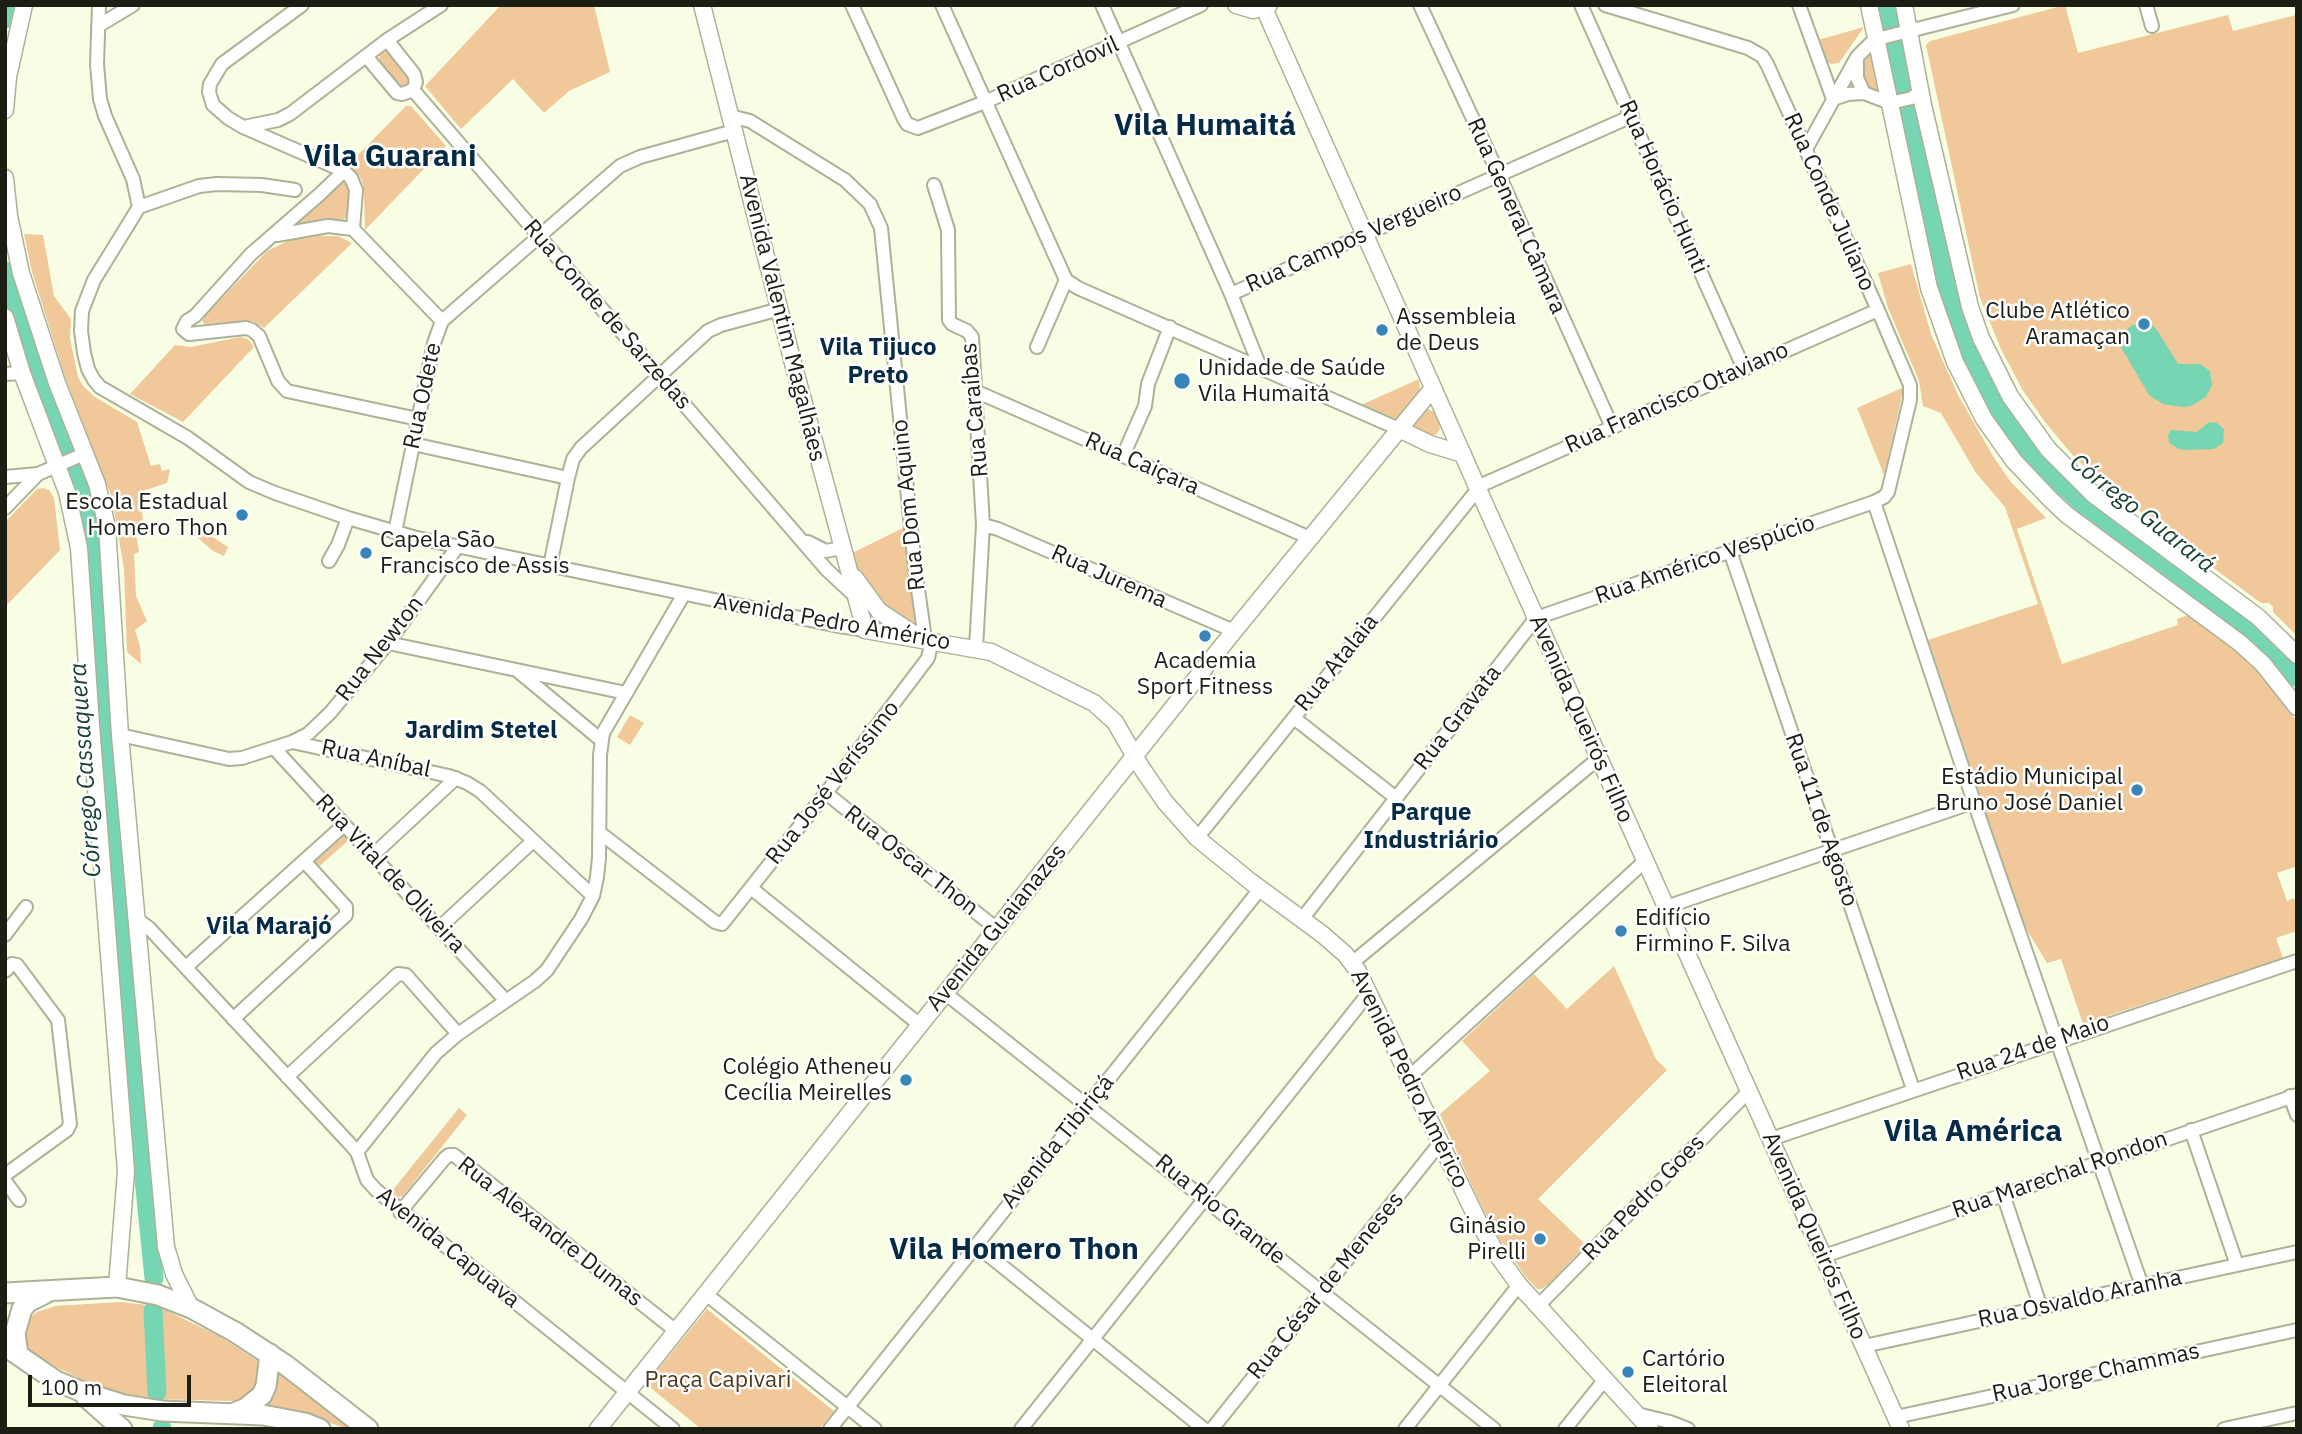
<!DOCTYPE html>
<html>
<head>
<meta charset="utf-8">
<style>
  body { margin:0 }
  #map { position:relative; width:2302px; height:1434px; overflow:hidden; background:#f7fee3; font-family:"IBM Plex Sans",sans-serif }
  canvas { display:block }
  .frame { position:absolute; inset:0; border:7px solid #1c1e14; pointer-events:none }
  .scale { position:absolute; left:28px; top:1375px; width:163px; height:32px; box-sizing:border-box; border:4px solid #1c1e14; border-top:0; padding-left:9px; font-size:21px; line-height:24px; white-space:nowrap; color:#1c1e14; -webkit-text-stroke:5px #fff; paint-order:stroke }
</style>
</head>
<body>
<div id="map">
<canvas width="2302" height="1434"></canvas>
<div class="frame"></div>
<div class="scale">100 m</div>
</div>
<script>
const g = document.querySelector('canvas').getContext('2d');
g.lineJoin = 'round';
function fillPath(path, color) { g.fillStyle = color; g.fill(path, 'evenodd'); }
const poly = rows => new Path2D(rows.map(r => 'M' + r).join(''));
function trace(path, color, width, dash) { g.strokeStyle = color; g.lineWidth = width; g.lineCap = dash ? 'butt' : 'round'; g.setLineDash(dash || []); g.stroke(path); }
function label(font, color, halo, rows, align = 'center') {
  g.font = font + ' "IBM Plex Sans",sans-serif'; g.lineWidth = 5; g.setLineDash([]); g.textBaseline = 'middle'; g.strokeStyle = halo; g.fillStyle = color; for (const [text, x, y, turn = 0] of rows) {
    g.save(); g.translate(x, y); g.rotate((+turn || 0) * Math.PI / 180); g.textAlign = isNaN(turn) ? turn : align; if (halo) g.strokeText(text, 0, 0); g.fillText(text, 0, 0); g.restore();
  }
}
fillPath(poly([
  [501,5,594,5,610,72,569,91,544,113,513,79,461,129,425,86],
  [2065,5,2078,53,2228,15,2233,31,2296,15,2297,636,2273,612,2273,607,2269,603,2261,603,2197,556,2106,485,2075,458,2045,422,2022,389,2001,349,1980,298,1926,45,1930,41],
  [1864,27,1839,63,1831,64,1825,61,1818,40],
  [387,51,410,78,409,85,404,87,399,85,379,61,380,54],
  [1870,55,1872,55,1882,91,1878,94,1868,89,1864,82,1863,66,1865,59],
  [406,106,411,106,446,146,365,230,364,194,362,181,357,173,348,165],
  [345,179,351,191,350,216,338,222,296,225,296,220,338,180],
  [24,234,43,235,54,296,71,319,70,338,78,377,83,386,95,397,137,422,151,466,160,464,162,471,170,469,167,483,140,492,144,532,136,534,139,552,134,554,136,596,147,621,135,630,140,646,141,664,127,652,124,569,112,498,65,377,32,272],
  [317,236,338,236,352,243,264,328,252,321,244,321,205,324,202,321,205,316,267,251,290,240],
  [1911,264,1931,334,1958,395,1993,456,2010,481,2046,518,2017,529,2062,664,2178,625,2177,619,2191,614,2235,648,2257,669,2297,721,2297,866,2277,873,2287,901,2294,898,2297,908,2297,931,2276,938,2283,958,2083,1024,2061,959,2047,963,2022,922,1928,640,2038,604,2005,507,1976,473,1941,413,1923,406,1919,381,1888,308,1878,273],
  [240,337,248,339,254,347,183,422,130,394,175,345,191,347],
  [1419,379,1420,392,1398,420,1361,405],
  [1904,387,1884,475,1857,408],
  [1426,408,1434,412,1439,424,1440,429,1436,435,1429,435,1417,430,1414,425,1414,422],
  [43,488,49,490,54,498,60,550,5,607,5,522,37,489],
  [181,516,228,547,224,556,213,551,197,537],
  [905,527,915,626,881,605,869,592,848,555],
  [630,715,644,723,630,745,617,737],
  [341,833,350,839,316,869,311,864,312,856],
  [1614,966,1656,1059,1667,1070,1538,1199,1586,1245,1549,1284,1541,1289,1537,1289,1525,1276,1494,1231,1476,1195,1440,1114,1490,1071,1462,1041,1534,974,1567,1009],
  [459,1108,467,1115,403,1196,398,1197,392,1191],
  [120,1302,157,1306,221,1337,259,1362,260,1370,258,1382,249,1394,234,1401,147,1399,129,1396,93,1386,33,1355,26,1346,25,1329,27,1320,37,1312,55,1306],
  [707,1309,834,1411,819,1429,701,1429,646,1384],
  [276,1369,354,1429,348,1429,286,1408,263,1405]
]), '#f0c89a');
fillPath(poly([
  [2142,323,2153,326,2157,330,2178,364,2200,364,2210,371,2212,385,2206,397,2191,406,2182,407,2163,404,2149,395,2121,347,2123,333,2131,326],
  [2209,422,2217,423,2224,429,2223,443,2214,449,2187,450,2179,449,2169,443,2168,435,2171,430,2197,432]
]), '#76d6b3');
trace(poly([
  [154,1266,162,1265]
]), '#76d6b3', 3.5);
trace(poly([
  [1885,5,1944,274,1964,343,1986,389,2010,429,2037,461,2091,511,2229,612,2266,643,2297,677],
  [5,19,9,5],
  [5,271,34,364,82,488,96,546,102,676,128,1020,154,1278],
  [153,1311,157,1392],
  [162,1428,162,1429]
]), '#76d6b3', 19);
const minor = poly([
  [99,5,97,64,100,99,105,116,133,179,139,207,94,280,82,311,81,331,84,353,88,369,94,380,100,387,188,438,249,482,275,493,348,518,413,537,834,625,865,630],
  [302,5,222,64,210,84,209,92,213,105,228,118,243,127,344,171,351,178,356,190,353,229,442,321],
  [852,5,904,119,907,124,918,128,985,102,1201,5],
  [942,5,1066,280,1078,288,1399,429],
  [1102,5,1231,294,1260,367],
  [1420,5,1499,175,1612,427],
  [1581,5,1744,369],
  [1799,5,1833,99],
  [2146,5,2152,26],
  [98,26,133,5],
  [366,56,397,93,402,94,413,90,416,82,414,74,387,40],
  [1857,60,1857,78,1864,93],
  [413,90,827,570,855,596],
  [1833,99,1848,94,1864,93,1890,103,1912,98,1921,91],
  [730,116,750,121,845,180,870,204,881,228,915,568,925,639],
  [244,127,278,120,290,114,387,40,441,5],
  [1806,149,1857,57,1870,44,1877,39,2013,5],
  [344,171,320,194,251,254,195,316,187,321,183,329,189,334,246,328,252,330,259,336,278,381,287,391,418,419],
  [934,185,948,230,949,320,952,324,967,331,972,337,983,525,976,648],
  [139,207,199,186,217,184,262,185,295,190],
  [277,235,328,226,353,229],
  [1231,294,1632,116],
  [1037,347,1066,280],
  [5,374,22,373],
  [975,391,1310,538],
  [413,444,568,478],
  [1123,456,1145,406,1148,384,1170,327],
  [5,477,38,474],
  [1477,487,1878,310],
  [1874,502,1974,802,2142,1286],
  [5,508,38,474,86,453],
  [983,525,998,529,1234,631],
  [395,532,434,343,442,321,620,166,640,157,734,131],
  [808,542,826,551,842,548],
  [1730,551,1913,1089],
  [329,561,338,545,348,518],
  [550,566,568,478,573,459,581,448,708,331,721,325,780,309],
  [388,643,626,693],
  [519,672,601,740],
  [1294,718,1396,798],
  [120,735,229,759,242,758,292,742,449,776,467,783,480,791,593,896],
  [292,742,308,734,330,713,388,643,458,546],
  [274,748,506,1001],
  [826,793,997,929],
  [599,832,715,922,722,924,826,793,928,658,932,640],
  [1197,838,1478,489],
  [373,855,456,778],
  [751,888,920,1025],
  [1666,907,1974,802],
  [135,918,149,928,350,1144,357,1152,367,1180,376,1190,673,1429],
  [1302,919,1536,618,1874,502,1884,497,1888,492,1910,400,1910,385,1878,310,1767,64,1762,56,1748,48,1605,5],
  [439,928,533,841],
  [5,935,26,907],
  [1352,963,1599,758],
  [186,967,344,825],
  [5,971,12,964,17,965,58,1020,70,1124,67,1130,5,1175],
  [945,993,1494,1429],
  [233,1019,346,915,346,907,304,861],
  [287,1077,398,974,406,975,458,1034],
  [1408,1078,1645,861],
  [2290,1096,2297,1115],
  [2191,1130,2237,1265],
  [1771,1139,2297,961],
  [357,1152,436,1053,458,1034,535,981,547,970,581,919,593,896,597,877,599,858,600,755,603,733,684,594],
  [5,1181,19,1200],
  [2003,1194,2041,1308],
  [400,1212,445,1158,449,1155,454,1155,676,1331],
  [976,1245,1204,1429],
  [1824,1256,2297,1095],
  [706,1294,875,1429],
  [1538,1306,1749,1091],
  [1864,1346,2297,1252],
  [1637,1414,1670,1422,1688,1429],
  [1896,1417,2297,1330],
  [830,1429,1260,889],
  [1021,1429,1368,994],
  [1212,1429,1440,1143],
  [1405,1429,1519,1285],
  [1565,1429,1606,1378],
  [2224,1429,2297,1413]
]);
const major = poly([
  [702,5,793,363,865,630,991,652,1094,703,1115,722,1141,767,1165,802,1197,838,1251,882,1322,934,1345,954,1358,971,1478,1221,1498,1256,1519,1285,1650,1429],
  [1236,5,1253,10,1269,5],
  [1869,5,1929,288,1955,362,1984,419,2014,461,2050,499,2067,515,2240,643,2263,664,2297,707],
  [1904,5,1923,105,1970,307,1981,338,2010,396,2048,449,2094,495,2258,617,2297,655],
  [1264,8,1483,500,1901,1429],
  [5,110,8,77,24,5],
  [5,178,9,216,21,273,57,383,97,484,107,527,120,735,166,1247,174,1274,191,1308],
  [5,317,22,373,67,492,79,548,91,725,126,1171,117,1287],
  [1399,429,1430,444,1463,454],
  [855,578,879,611,917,636],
  [598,1429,1234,631,1433,388]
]);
const highway = poly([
  [5,1293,117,1287,158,1295,191,1308,235,1332,287,1366,368,1429],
  [5,1346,56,1381,80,1391,124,1405,162,1411,263,1415,305,1423,320,1429],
  [18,1354,15,1333,22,1309,28,1302,46,1293],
  [86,1397,122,1429],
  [234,1413,246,1408,262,1395,266,1386,270,1354]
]);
trace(minor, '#abb298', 16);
trace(major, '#abb298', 19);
trace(highway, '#abb298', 23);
trace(minor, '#fff', 12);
trace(major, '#fff', 16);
trace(highway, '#fff', 19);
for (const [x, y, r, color] of [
  [2144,324,7,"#3885b8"],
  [1382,330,7,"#3885b8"],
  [1182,381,9,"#3885b8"],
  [242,515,7,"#3885b8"],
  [366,553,7,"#3885b8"],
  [1205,636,7,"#3885b8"],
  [2137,790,7,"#3885b8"],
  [1621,931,7,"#3885b8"],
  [906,1080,7,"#3885b8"],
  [1540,1239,7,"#3885b8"],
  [1628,1372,7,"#3885b8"]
]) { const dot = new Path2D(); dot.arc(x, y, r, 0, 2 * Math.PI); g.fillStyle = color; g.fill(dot); trace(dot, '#fff', 2.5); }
label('23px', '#1c1e14', '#fff', [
  ["Rua Cordovil",1058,70,-24],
  ["Rua Horácio Hunti",1663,187,66],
  ["Rua Conde Juliano",1829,202,66],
  ["Rua General Câmara",1516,216,66],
  ["Rua Campos Vergueiro",1354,239,-24],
  ["Rua Conde de Sarzedas",607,315,49],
  ["Avenida Valentim Magalhães",782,318,76],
  ["Rua Odete",423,396,-78],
  ["Rua Francisco Otaviano",1677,398,-24],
  ["Rua Caraíbas",975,410,-95],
  ["Rua Caiçara",1142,464,24],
  ["Rua Dom Aquino",909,505,-96],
  ["Rua Américo Vespúcio",1705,560,-19],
  ["Rua Jurema",1109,577,24],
  ["Avenida Pedro Américo",832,622,10],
  ["Rua Newton",380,649,-52],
  ["Rua Atalaia",1337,663,-51],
  ["Rua Gravata",1458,718,-52],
  ["Avenida Queirós Filho",1581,719,66],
  ["Rua Aníbal",376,759,12],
  ["Rua José Veríssimo",833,783,-52],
  ["Rua 11 de Agosto",1821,820,71],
  ["Rua Oscar Thon",911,861,38],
  ["Rua Vital de Oliveira",390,874,47],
  ["Avenida Guaianazes",997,928,-51],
  ["Rua 24 de Maio",2033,1048,-19],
  ["Avenida Pedro Américo",1409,1079,64],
  ["Avenida Tibiriçá",1058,1142,-51],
  ["Rua Marechal Rondon",2060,1175,-19],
  ["Rua Pedro Goes",1644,1198,-46],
  ["Rua Rio Grande",1220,1210,39],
  ["Rua Alexandre Dumas",550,1232,38],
  ["Avenida Queirós Filho",1814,1236,66],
  ["Avenida Capuava",448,1248,39],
  ["Rua César de Meneses",1326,1286,-51],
  ["Rua Osvaldo Aranha",2080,1299,-12],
  ["Rua Jorge Chammas",2096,1373,-12]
]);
label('23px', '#1c1e14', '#fff', [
  ["Clube Atlético",2130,311],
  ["Aramaçan",2130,337],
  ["Assembleia",1396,317,"left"],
  ["de Deus",1396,343,"left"],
  ["Unidade de Saúde",1198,368,"left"],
  ["Vila Humaitá",1198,394,"left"],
  ["Escola Estadual",228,502],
  ["Homero Thon",228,528],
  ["Capela São",380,540,"left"],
  ["Francisco de Assis",380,566,"left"],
  ["Academia",1205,661,"center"],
  ["Sport Fitness",1205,687,"center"],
  ["Estádio Municipal",2123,777],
  ["Bruno José Daniel",2123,803],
  ["Edifício",1635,918,"left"],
  ["Firmino F. Silva",1635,944,"left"],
  ["Colégio Atheneu",892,1067],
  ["Cecília Meirelles",892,1093],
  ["Ginásio",1526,1226],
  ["Pirelli",1526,1252],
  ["Cartório",1642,1359,"left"],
  ["Eleitoral",1642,1385,"left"]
], 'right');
label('23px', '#50391c', '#fff', [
  ["Praça Capivari",718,1380]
]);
label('bold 24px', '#052c44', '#fff', [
  ["Vila Tijuco",878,348],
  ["Preto",878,376],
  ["Jardim Stetel",481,731],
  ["Parque",1431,813],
  ["Industriário",1431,841],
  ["Vila Marajó",269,927]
]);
label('italic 24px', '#174234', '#fff', [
  ["Córrego Guarará",2142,514,38],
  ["Córrego Cassaquera",86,770,-94]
]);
label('bold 30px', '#052c44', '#fff', [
  ["Vila Humaitá",1205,126],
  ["Vila Guarani",390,157],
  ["Vila América",1973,1132],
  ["Vila Homero Thon",1014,1250]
]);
</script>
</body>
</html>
